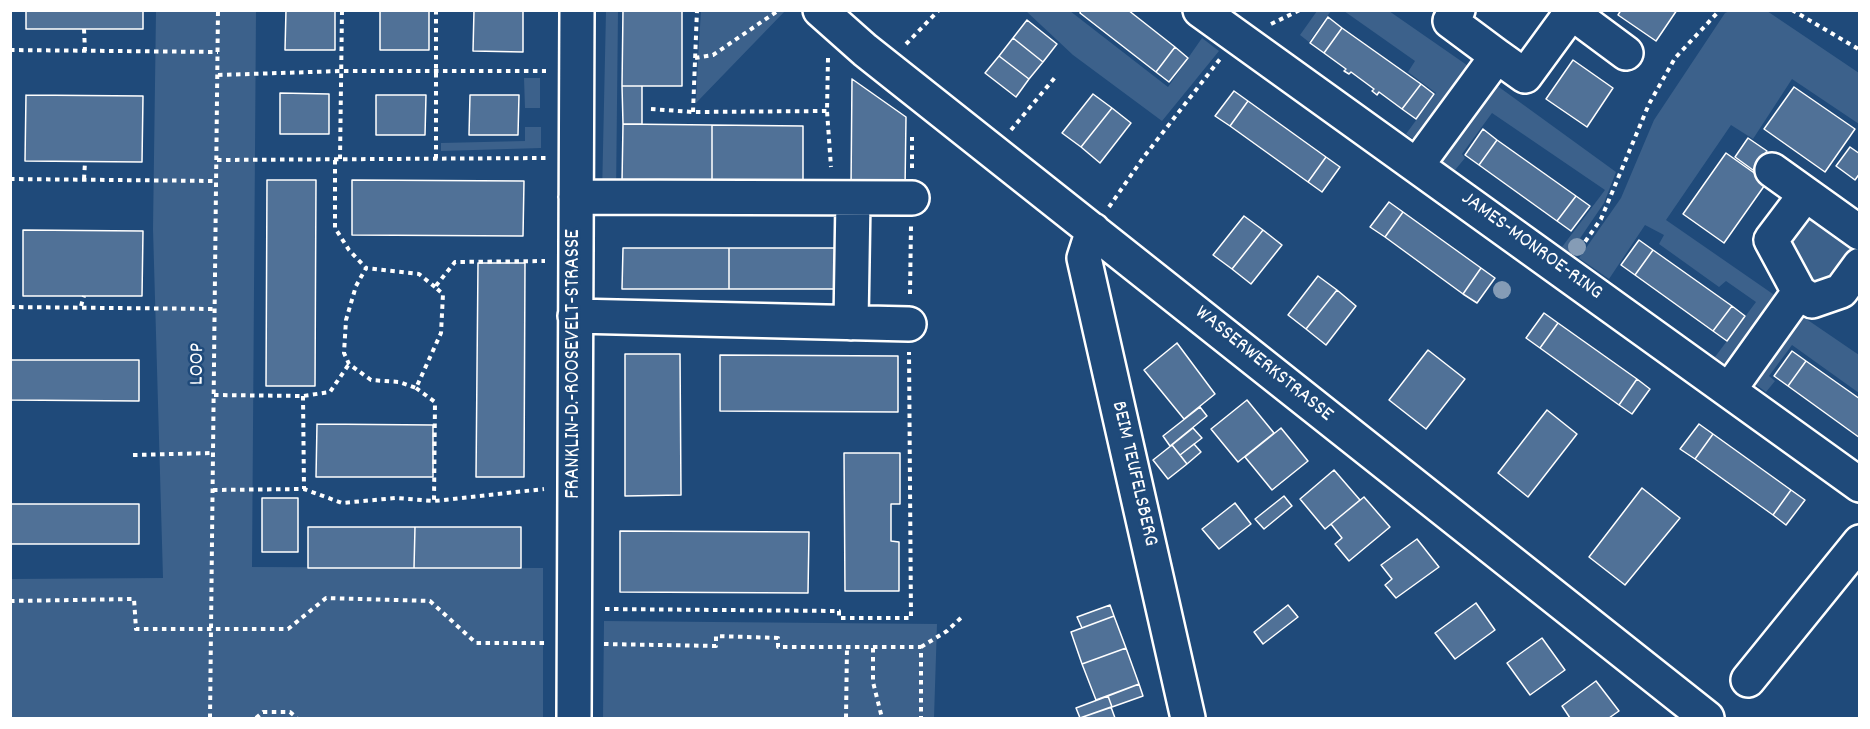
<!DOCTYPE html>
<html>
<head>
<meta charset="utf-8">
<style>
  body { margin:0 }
  #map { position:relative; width:1870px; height:729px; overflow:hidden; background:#1f4a7a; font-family:Dekko,sans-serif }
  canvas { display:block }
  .frame { position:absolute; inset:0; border:12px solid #fff; pointer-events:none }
</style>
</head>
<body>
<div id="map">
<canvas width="1870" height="729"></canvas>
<div class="frame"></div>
</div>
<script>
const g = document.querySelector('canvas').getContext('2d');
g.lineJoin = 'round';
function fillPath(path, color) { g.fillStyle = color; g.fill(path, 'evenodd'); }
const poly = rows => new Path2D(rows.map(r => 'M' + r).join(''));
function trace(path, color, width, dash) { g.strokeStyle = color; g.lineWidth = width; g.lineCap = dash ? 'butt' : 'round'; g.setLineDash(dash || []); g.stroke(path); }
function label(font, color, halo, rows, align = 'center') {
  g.font = font + ' Dekko,sans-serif'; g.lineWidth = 5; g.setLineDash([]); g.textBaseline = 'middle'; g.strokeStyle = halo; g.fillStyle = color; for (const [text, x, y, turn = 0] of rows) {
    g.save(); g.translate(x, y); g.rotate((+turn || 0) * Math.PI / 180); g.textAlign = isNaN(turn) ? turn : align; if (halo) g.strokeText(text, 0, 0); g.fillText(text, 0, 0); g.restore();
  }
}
fillPath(poly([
  [156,11,256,11,252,567,543,568,543,718,11,718,10,579,163,578,153,229],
  [606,11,618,11,616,195,602,195],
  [701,11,785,11,696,103,698,58],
  [1026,11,1070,11,1168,87,1202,38,1219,51,1162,121,1073,55],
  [1317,11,1331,11,1309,42,1300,35],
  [1344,11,1389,11,1474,70,1418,142,1406,134,1436,93,1408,72,1415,61],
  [1730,11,1767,11,1859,73,1859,124,1792,79,1753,139,1731,125,1666,220,1783,301,1731,368,1715,357,1756,302,1726,281,1719,287,1659,244,1664,235,1645,225,1609,279,1579,258,1621,198,1654,120,1725,13],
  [524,78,540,78,540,108,525,108],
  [1492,82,1616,172,1604,203,1570,253,1562,247,1605,190,1492,113,1462,154,1465,158,1455,170,1437,158],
  [525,127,541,127,541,148,441,151,441,143,525,141],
  [1803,216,1819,217,1848,237,1854,252,1827,286,1810,279,1789,243],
  [1796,312,1859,355,1859,393,1792,345,1769,376,1775,381,1766,392,1748,379],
  [604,621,937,624,934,718,603,718]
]), '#3c618b');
const building = poly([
  [26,10,143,10,143,29,26,29,26,10],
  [286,10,335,10,335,50,285,50,286,10],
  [380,10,429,10,429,50,380,50,380,10],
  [474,10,523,10,523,52,473,51,474,10],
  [623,10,682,10,682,86,622,86,623,10],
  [1081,10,1128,10,1175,47,1156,72,1080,13,1081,10],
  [1621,10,1677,10,1656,41,1618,15,1621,10],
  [1328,17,1342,28,1324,53,1310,43,1328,17],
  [1027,20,1057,44,1043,62,1013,38,1027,20],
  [1342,28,1421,84,1402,109,1379,92,1377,95,1372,91,1374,89,1351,72,1349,74,1344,71,1346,69,1324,53,1342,28],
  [1013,38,1043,62,1029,79,999,56,1013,38],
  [1175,47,1188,58,1169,82,1156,72,1175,47],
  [999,56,1029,79,1016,97,985,73,999,56],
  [1573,60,1613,88,1587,127,1546,99,1573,60],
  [852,79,906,117,905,189,851,187,852,79],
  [1421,84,1434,94,1416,119,1402,109,1421,84],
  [622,86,642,86,642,124,623,124,622,86],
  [1794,87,1855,129,1825,172,1764,129,1794,87],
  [1234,91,1248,101,1230,126,1215,116,1234,91],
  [280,93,329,94,329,134,280,134,280,93],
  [1093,94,1112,108,1081,147,1062,133,1093,94],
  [26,95,143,96,142,162,25,161,26,95],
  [376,95,426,95,425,135,376,135,376,95],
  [470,95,519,95,518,135,469,135,470,95],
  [1248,101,1326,157,1308,182,1230,126,1248,101],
  [1112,108,1131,123,1100,163,1081,147,1112,108],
  [623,124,712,125,712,183,622,182,623,124],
  [712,125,803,126,803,184,712,183,712,125],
  [1483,129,1497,140,1479,165,1465,155,1483,129],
  [1748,138,1767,151,1753,170,1735,157,1748,138],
  [1497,140,1576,196,1557,221,1479,165,1497,140],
  [1850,147,1860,154,1860,173,1855,180,1836,166,1850,147],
  [1726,153,1767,182,1724,243,1683,214,1726,153],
  [1326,157,1340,167,1322,192,1308,182,1326,157],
  [267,180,316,180,315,386,266,386,267,180],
  [352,180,524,181,523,236,352,235,352,180],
  [1576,196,1590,206,1571,231,1557,221,1576,196],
  [1389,202,1403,212,1385,237,1370,227,1389,202],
  [1403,212,1481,268,1463,294,1385,237,1403,212],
  [1244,216,1263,230,1232,269,1213,255,1244,216],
  [23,230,143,231,142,296,23,296,23,230],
  [1263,230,1282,245,1251,284,1232,269,1263,230],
  [1639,240,1653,250,1635,275,1621,265,1639,240],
  [623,248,729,248,729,289,622,289,623,248],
  [729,248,835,248,834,289,729,289,729,248],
  [1653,250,1732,306,1713,331,1635,275,1653,250],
  [478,263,525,263,524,477,476,477,478,263],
  [1481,268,1495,278,1477,303,1463,294,1481,268],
  [1318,276,1337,290,1306,329,1288,315,1318,276],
  [1337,290,1356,306,1326,345,1306,329,1337,290],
  [1732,306,1745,316,1727,341,1713,331,1732,306],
  [1544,313,1558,323,1540,348,1526,338,1544,313],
  [1558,323,1637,379,1619,405,1540,348,1558,323],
  [1177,343,1215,394,1184,419,1144,370,1177,343],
  [1428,350,1465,379,1426,429,1389,400,1428,350],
  [1792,351,1806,361,1788,386,1774,376,1792,351],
  [625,354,680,354,681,495,625,496,625,354],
  [720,355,898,356,898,412,720,411,720,355],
  [10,360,139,360,139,401,10,400,10,360],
  [1806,361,1860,399,1860,438,1788,386,1806,361],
  [1637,379,1650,389,1632,414,1619,405,1637,379],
  [1247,400,1274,433,1238,462,1211,429,1247,400],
  [1200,407,1207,416,1170,446,1163,436,1200,407],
  [1547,410,1577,434,1528,497,1498,473,1547,410],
  [317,424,433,425,433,477,316,477,317,424],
  [1699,424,1713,434,1695,459,1680,449,1699,424],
  [1193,428,1202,438,1180,455,1172,445,1193,428],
  [1281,428,1308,461,1272,490,1245,457,1281,428],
  [1713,434,1791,490,1773,515,1695,459,1713,434],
  [1194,444,1201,452,1187,464,1180,455,1194,444],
  [1172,445,1187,464,1168,479,1153,460,1172,445],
  [844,453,900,453,900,504,891,504,891,541,899,542,899,591,845,591,844,453],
  [1334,470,1360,500,1325,529,1300,499,1334,470],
  [1642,488,1680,518,1625,585,1589,557,1642,488],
  [1791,490,1805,500,1786,525,1773,515,1791,490],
  [1284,496,1292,506,1264,529,1255,519,1284,496],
  [1364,497,1390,527,1349,561,1335,544,1342,538,1331,524,1364,497],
  [262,498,298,498,298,552,262,552,262,498],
  [1235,503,1251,524,1219,549,1202,529,1235,503],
  [10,504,139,504,139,544,10,544,10,504],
  [308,527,415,527,414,568,308,568,308,527],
  [415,527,521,527,521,568,414,568,415,527],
  [620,531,809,532,808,593,620,592,620,531],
  [1417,539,1439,567,1396,598,1385,585,1392,579,1381,565,1417,539],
  [1476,603,1495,630,1455,659,1435,633,1476,603],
  [1110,605,1114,616,1082,628,1077,617,1110,605],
  [1288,605,1298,617,1263,644,1254,632,1288,605],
  [1114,616,1126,648,1082,664,1071,632,1114,616],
  [1542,638,1565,670,1530,695,1507,663,1542,638],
  [1126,648,1139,684,1096,700,1082,664,1126,648],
  [1596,681,1619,711,1609,718,1570,718,1562,706,1596,681],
  [1139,684,1143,696,1112,707,1108,696,1139,684],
  [1108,696,1112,707,1080,718,1076,708,1108,696],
  [1111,707,1115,718,1080,718,1111,707]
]);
fillPath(building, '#507197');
trace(building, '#fff', 1.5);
const minor = poly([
  [820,10,865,50,1707,718],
  [1200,10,1860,485],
  [1568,10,1626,53],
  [1497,56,1525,76,1571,13],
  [1417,165,1497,56,1450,21,1458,10],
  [1772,170,1860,233],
  [1805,195,1771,240,1799,292,1812,301,1841,291,1860,265],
  [576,197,912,198],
  [1093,230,1084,258,1188,718],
  [575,316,909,324],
  [851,323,853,199],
  [1729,390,1799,292],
  [1748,680,1860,542],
  [574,718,577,10]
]);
trace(minor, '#fff', 38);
trace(poly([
  [436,10,436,159],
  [1792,10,1860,50],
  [1271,24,1300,10],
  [84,29,85,51],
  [906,44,939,10],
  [10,50,218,52],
  [695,58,713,55,779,10],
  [828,58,827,111,831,167],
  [218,75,342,71,546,71],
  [651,109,693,112,827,111],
  [693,112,697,10],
  [1011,130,1057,75],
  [340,159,342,10],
  [217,160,548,158],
  [335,160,335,228,349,250,366,268],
  [912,168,912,137],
  [10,179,216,181],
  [84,179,85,162],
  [1109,207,1143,158,1220,59],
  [1580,249,1601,219,1649,104,1675,58,1720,10],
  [435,287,419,274,366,268,356,286,346,320,344,353,349,364,371,380,399,382,416,388,441,333,443,294,435,287,455,262,545,261],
  [910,294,911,226],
  [81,306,84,296],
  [10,307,215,309],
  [416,388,435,402,434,501],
  [214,395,303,396,330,392,349,364],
  [303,396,304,489],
  [133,455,213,453],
  [213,490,304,489,342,503,396,498,434,501,544,489],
  [10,601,134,599,136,629,288,629,326,598,430,601,476,643,545,643],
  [605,609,839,611,839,618,911,618,909,352],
  [604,644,716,646,716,636,778,638,778,647,921,647,921,718],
  [921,647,947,631,964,615],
  [873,648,873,682,882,718],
  [210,718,218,10],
  [256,718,263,712,290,712,297,718],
  [846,718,847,647]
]), '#fff', 4, [4.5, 4.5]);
trace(minor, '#1f4a7a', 33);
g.fillStyle = '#859cb6';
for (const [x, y] of [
  [1577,247],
  [1502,290]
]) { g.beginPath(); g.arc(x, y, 9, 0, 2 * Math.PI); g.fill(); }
label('21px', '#fff', '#1f4a7a', [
  ["JAMES-MONROE-RING",1531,247,36],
  ["LOOP",199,364,-89],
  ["FRANKLIN-D.-ROOSEVELT-STRASSE",575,364,-90],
  ["WASSERWERKSTRASSE",1263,365,39],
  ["BEIM TEUFELSBERG",1133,474,77]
]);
</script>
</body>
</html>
